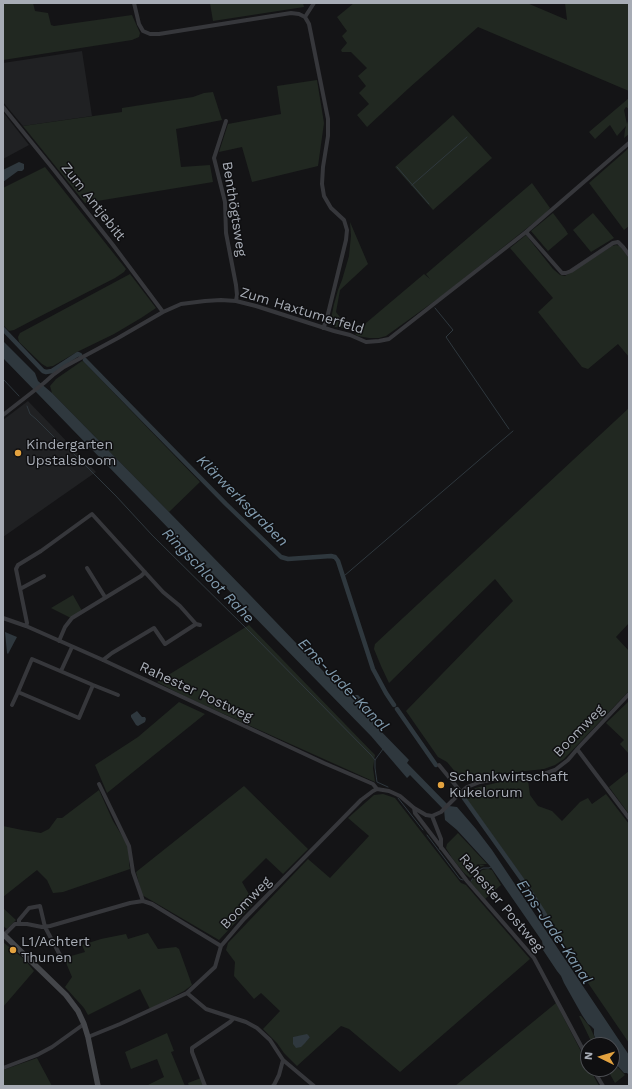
<!DOCTYPE html>
<html>
<head>
<meta charset="utf-8">
<style>
  body { margin:0 }
  #map { position:relative; width:632px; height:1089px; overflow:hidden; background:#141416; font-family:"Work Sans",sans-serif }
  canvas { display:block }
  .frame { position:absolute; inset:0; border:4px solid #a7acb5; pointer-events:none }
  .north { position:absolute; left:580px; top:1037px; width:40px; height:40px; box-sizing:border-box; background:#0f0f11; border:1px solid #4c4e53; border-radius:50%; rotate:275deg; font-size:11px; font-weight:700; line-height:16px; text-align:center; color:#a7acb5 }
  .north::after { content:''; display:block; margin:auto; width:14px; height:18px; background:#e3a23f; clip-path:polygon(50% 0,100% 100%,50% 72%,0 100%) }
</style>
</head>
<body>
<div id="map">
<canvas width="632" height="1089"></canvas>
<div class="frame"></div>
<div class="north">N</div>
</div>
<script>
const g = document.querySelector('canvas').getContext('2d');
g.lineJoin = 'round';
function fillPath(path, color) { g.fillStyle = color; g.fill(path, 'evenodd'); }
const poly = rows => new Path2D(rows.map(r => 'M' + r).join(''));
function trace(path, color, width, dash) { g.strokeStyle = color; g.lineWidth = width; g.lineCap = dash ? 'butt' : 'round'; g.setLineDash(dash || []); g.stroke(path); }
function label(font, color, halo, rows, align = 'center') {
  g.font = font + ' "Work Sans",sans-serif'; g.lineWidth = 3; g.setLineDash([]); g.textBaseline = 'middle'; g.strokeStyle = halo; g.fillStyle = color; for (const [text, x, y, turn = 0] of rows) {
    g.save(); g.translate(x, y); g.rotate((+turn || 0) * Math.PI / 180); g.textAlign = isNaN(turn) ? turn : align; if (halo) g.strokeText(text, 0, 0); g.fillText(text, 0, 0); g.restore();
  }
}
fillPath(poly([
  [82,51,92,116,23,126,3,102,3,63],
  [3,112,29,145,3,159],
  [28,401,96,472,3,537,3,420]
]), '#202123');
fillPath(poly([
  [3,3,33,3,35,11,48,13,51,25,54,26,132,15,140,33,139,37,132,40,3,60],
  [210,3,303,3,304,7,213,21],
  [354,3,527,3,567,20,565,3,629,3,629,91,478,27,409,88,367,127,357,115,369,104,359,93,366,86,358,76,367,68,351,52,342,52,341,50,347,43,342,36,347,31,337,17],
  [317,80,324,123,318,166,252,182,242,147,219,152,228,124,281,114,277,86],
  [213,92,222,120,176,129,181,167,210,165,213,182,85,203,23,126,122,112,122,108,193,97,204,93],
  [629,98,629,109,626,107,624,110,625,115,627,124,628,121,629,111,629,134,624,138,625,130,626,126,617,136,610,125,595,139,589,132],
  [453,115,492,158,433,210,395,167],
  [629,148,629,226,624,230,589,183],
  [45,167,126,269,124,272,115,278,33,320,14,330,9,331,3,325,3,188],
  [532,183,550,208,546,213,443,295,386,336,379,338,369,338,358,336,355,334,362,330,366,323,424,274,430,279,426,274],
  [553,213,565,229,568,234,548,251,531,231],
  [593,213,614,238,591,252,573,230],
  [350,222,368,264,340,290,336,312,349,329,335,327,330,324,334,304,338,290,342,280,349,256,351,236],
  [526,235,553,269,560,275,565,276,612,246,616,245,620,246,629,258,629,357,618,344,588,369,582,367,538,312,553,298,510,248],
  [130,274,156,308,141,318,114,334,77,352,53,366,47,367,42,364,19,342,18,337,20,333],
  [82,361,84,362,200,482,169,512,52,393,50,386,56,379],
  [629,408,629,623,616,637,629,651,629,691,564,759,555,765,544,769,490,775,469,781,462,780,447,762,438,757,406,711,513,601,495,579,389,683,381,666,374,649,375,644],
  [73,595,82,611,71,618,51,608],
  [249,625,375,755,373,768,375,782,186,697,157,682],
  [629,701,629,754,620,744,624,740,606,723],
  [179,702,205,714,107,793,95,765,138,737],
  [629,771,629,814,609,787],
  [528,780,530,795,538,806,552,811,562,821,580,802,588,798,592,804,606,794,629,824,629,1043,545,920,546,916,531,889,463,794,475,788,504,781],
  [244,786,308,849,283,874,266,858,242,882,254,903,219,940,142,895,136,872],
  [99,790,113,821,127,844,129,852,129,864,130,869,63,892,53,893,47,880,37,870,3,897,3,826,22,830,41,833,49,829,57,818,62,818],
  [383,794,395,798,461,883,466,885,530,959,400,1072,349,1029,341,1026,297,1066,284,1053,277,1043,263,1029,280,1011,261,993,254,999,234,976,235,962,226,950,228,943,308,859,330,878,369,836,348,818,374,795],
  [310,1036,306,1042,293,1044,293,1037],
  [458,833,487,864,474,864,470,865,468,869,471,866,475,864,485,865,480,867,472,876,470,874,468,870,469,874,472,876,470,878,464,873,452,858,446,848,447,844],
  [488,869,492,870,501,885,485,899,470,882,482,870],
  [3,908,16,920,7,929,3,926],
  [148,933,158,949,176,947,179,949,192,985,184,991,150,1009,140,989,88,1015,84,1008,65,987,72,977,64,958,85,952,82,945,101,939,126,934,128,939],
  [3,942,25,960,34,971,3,1007],
  [556,1003,588,1065,588,1069,590,1069,599,1086,455,1086],
  [579,1016,581,1016,590,1027,598,1045,594,1045,591,1041],
  [167,1033,174,1051,171,1052,185,1086,146,1086,164,1077,157,1059,131,1069,125,1052],
  [37,1058,52,1086,3,1086,3,1070],
  [612,1061,625,1075,615,1083,607,1069,612,1069],
  [201,1078,204,1086,189,1086,188,1083]
]), '#212821');
fillPath(poly([
  [19,162,24,164,24,169,22,171,18,171,3,182,3,170],
  [3,341,35,373,38,381,52,393,169,512,250,595,346,695,358,695,365,702,377,718,373,723,409,760,407,763,449,806,457,807,476,829,492,850,629,1055,629,1075,627,1073,624,1073,612,1060,612,1045,599,1045,597,1042,594,1035,594,1029,591,1026,588,1024,582,1015,564,983,561,976,557,971,543,950,543,946,542,941,490,866,457,830,445,820,444,810,410,775,407,778,371,736,274,637,3,358],
  [5,632,17,637,8,654,7,653],
  [137,711,142,717,145,717,146,719,145,722,138,726,136,725,131,717,131,715],
  [307,1034,310,1037,306,1042,301,1047,296,1048,293,1044,293,1037]
]), '#2f383e');
trace(poly([
  [397,167,429,204],
  [412,185,467,137],
  [435,308,453,330,446,337,509,429],
  [3,379,19,396],
  [27,406,30,414,36,419,58,441,65,445,116,496,152,535,250,632,371,755,375,760],
  [344,576,513,431],
  [383,749,375,760,375,768,377,782,388,787],
  [398,798,423,830],
  [427,835,460,879,463,880],
  [471,881,479,870,483,868,489,868,491,867]
]), '#2f383e', 1);
trace(poly([
  [3,329,43,371,46,372,52,371,78,354,80,355],
  [85,360,226,504,281,557,288,559,331,556,335,557,338,561,373,669,386,693,394,705],
  [397,709,436,765],
  [461,794,528,888,542,910,545,915,545,917]
]), '#2f383e', 4.5);
trace(poly([
  [134,3,139,24,143,31,150,34,159,34,291,13,299,14,305,17,309,24,328,119,328,136,323,167,322,184,324,196,331,208,344,220,347,230,346,240,326,322,323,328],
  [305,17,314,3],
  [3,107,54,170,113,245,163,312],
  [226,121,214,158,225,202,226,233,236,285,237,295,236,301],
  [526,232,562,273,566,273,571,271,613,243,618,242,623,247,629,255],
  [3,415,44,383,53,375,64,367,118,338,163,312,181,304,205,301,221,300,236,301,256,306,334,331,350,335,366,342,379,341,389,339,526,232,629,143],
  [87,568,105,597],
  [20,589,44,576],
  [3,618,26,626,103,660,324,763,373,784,377,789],
  [26,626,27,623,16,569,18,565,41,551,92,514,163,592,180,606,196,624,200,625],
  [59,641,65,627,72,618,141,576,145,572],
  [103,660,112,653,154,628,165,644,196,624],
  [61,671,72,647],
  [93,685,79,718,18,692,32,659,93,685,118,695],
  [12,705,18,692],
  [577,749,629,818],
  [439,765,461,792],
  [99,784,129,846,133,872,143,901],
  [414,808,415,813,467,881,534,958,588,1059],
  [432,816,441,839,441,848],
  [19,923,19,920,29,908,40,906,45,927,61,957],
  [4,935,15,924,27,924,42,927,50,926,130,903,143,901,152,904,221,946],
  [187,993,206,1009,246,1022,257,1028,270,1040,283,1060,314,1086],
  [88,1037,120,1024,187,993,215,967,221,946,244,919,361,800,373,791,377,789,389,791,400,796,414,808,426,815,432,816,441,812,461,792,467,787,480,782,502,778,527,777,541,775,555,770,568,760,579,747,629,694],
  [3,1068,37,1055,52,1047,84,1024],
  [593,1069,603,1086],
  [205,1086,192,1052,192,1048,230,1022,234,1018],
  [273,1086,274,1085,279,1075,283,1060]
]), '#36373b', 4);
trace(poly([
  [3,934,66,995,78,1011,84,1024,88,1037,98,1086]
]), '#44464a', 5.5);
for (const [x, y, r, color] of [
  [18,453,4,"#e3a23f"],
  [441,785,4,"#e3a23f"],
  [13,950,4,"#e3a23f"]
]) { const dot = new Path2D(); dot.arc(x, y, r, 0, 2 * Math.PI); g.fillStyle = color; g.fill(dot); trace(dot, '#0f0f11', 1.5); }
label('14px', '#a7acb5', '#0f0f11', [
  ["Zum Antjebitt",93,202,52],
  ["Benthögtsweg",234,209,81],
  ["Zum Haxtumerfeld",302,311,17],
  ["Rahester Postweg",196,692,25],
  ["Boomweg",579,731,-46],
  ["Boomweg",246,903,-46],
  ["Rahester Postweg",501,903,50]
]);
label('14px', '#a7acb5', '#0f0f11', [
  ["Kindergarten",26,445],
  ["Upstalsboom",26,461],
  ["Schankwirtschaft",449,777],
  ["Kukelorum",449,793],
  ["L1/Achtert",21,942],
  ["Thunen",21,958]
], 'left');
label('italic 15px', '#819bae', '#0f0f11', [
  ["Klärwerksgraben",242,501,45],
  ["Ringschloot Rahe",208,576,46],
  ["Ems-Jade-Kanal",343,685,46],
  ["Ems-Jade-Kanal",554,932,56]
]);
</script>
</body>
</html>
